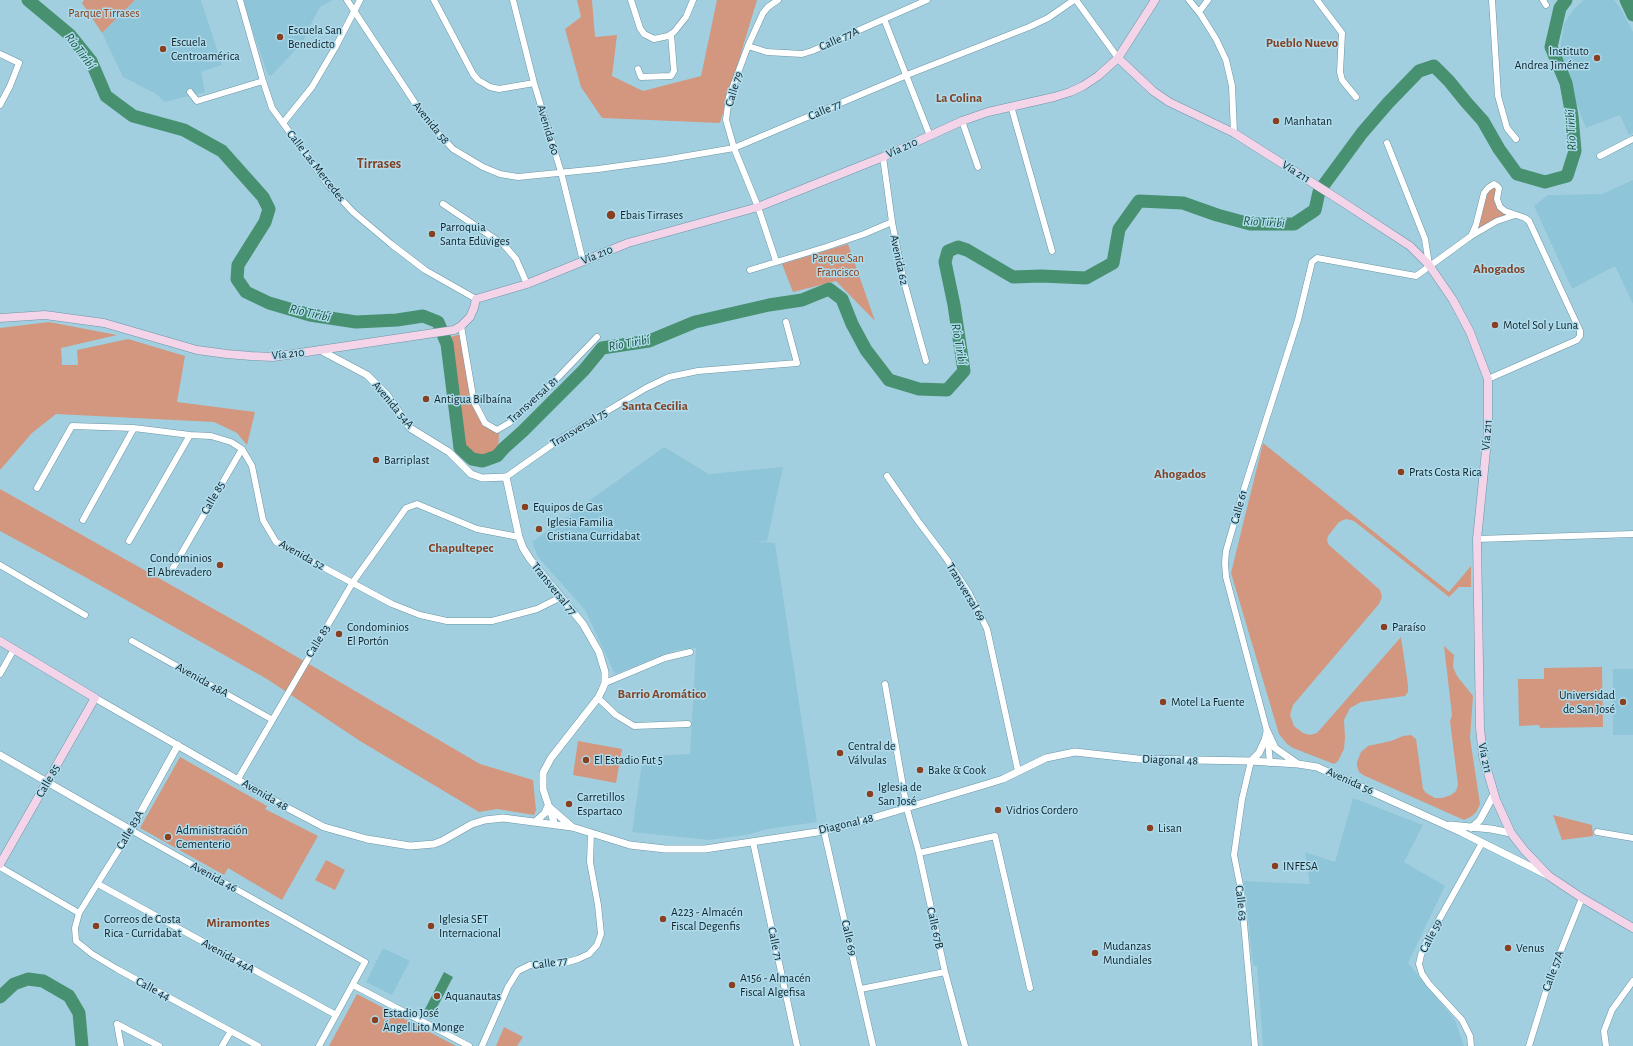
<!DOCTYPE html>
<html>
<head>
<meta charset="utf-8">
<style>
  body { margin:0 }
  canvas { display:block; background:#a2cfdf }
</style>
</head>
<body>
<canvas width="1633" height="1046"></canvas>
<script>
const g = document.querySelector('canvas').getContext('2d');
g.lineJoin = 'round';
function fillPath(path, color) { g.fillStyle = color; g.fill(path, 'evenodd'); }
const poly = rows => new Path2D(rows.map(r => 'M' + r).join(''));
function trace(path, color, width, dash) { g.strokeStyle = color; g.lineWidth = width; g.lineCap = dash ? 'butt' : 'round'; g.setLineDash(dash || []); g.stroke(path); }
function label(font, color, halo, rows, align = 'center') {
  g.font = font + ' "Alegreya Sans",sans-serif'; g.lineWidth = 3; g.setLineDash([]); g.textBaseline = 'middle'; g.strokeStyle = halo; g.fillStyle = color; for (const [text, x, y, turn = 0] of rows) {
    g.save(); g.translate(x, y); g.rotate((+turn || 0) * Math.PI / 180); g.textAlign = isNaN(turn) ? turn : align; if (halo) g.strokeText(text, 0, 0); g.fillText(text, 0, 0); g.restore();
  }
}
fillPath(poly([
  [135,0,201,0,222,65,201,72,205,92,165,102,156,94,123,77,102,33],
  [242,0,333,0,320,7,307,31,303,42,271,76,268,75],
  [1584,0,1614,0,1621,9,1633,32,1633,133,1629,135,1620,115,1586,128,1562,68,1560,49,1564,24,1573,10],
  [1633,180,1633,304,1615,266,1572,289,1534,206,1548,195,1602,194],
  [664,447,709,474,783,467,767,541,753,541,775,543,817,822,768,829,746,835,709,840,632,832,643,756,690,754,696,648,676,650,615,674,585,610,538,557,532,542],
  [1613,669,1633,669,1633,735,1613,735],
  [1353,798,1423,825,1404,862,1445,886,1408,963,1455,1020,1464,1046,1263,1046,1257,966,1253,966,1244,881,1310,884,1305,852,1335,862],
  [383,948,410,961,392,995,366,982]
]), '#8fc5d8');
fillPath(poly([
  [84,0,135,0,102,33,82,3],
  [577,0,592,0,595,37,617,35,612,76,643,91,701,76,717,0,757,0,720,123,602,118,581,87,565,29,581,17],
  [1496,187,1496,199,1507,214,1477,230,1486,194,1489,188],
  [848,244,875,321,836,281,793,292,782,264],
  [49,322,117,335,61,348,62,365,78,365,77,350,128,339,185,356,177,402,255,412,247,445,237,433,214,422,56,414,32,433,0,470,0,328],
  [461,334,472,402,484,424,499,432,498,453,481,458,470,454,461,444,454,352,450,337],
  [1263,443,1449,592,1471,566,1471,587,1459,587,1449,597,1354,521,1346,519,1339,522,1328,536,1327,540,1329,545,1380,590,1382,597,1379,604,1293,705,1290,715,1294,726,1303,733,1310,735,1317,733,1401,637,1408,685,1408,692,1405,696,1361,702,1350,708,1344,720,1345,738,1344,749,1338,761,1334,764,1293,748,1287,744,1279,734,1231,573],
  [0,489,244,626,480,764,533,780,536,810,534,815,497,809,479,812,360,741,267,679,85,577,0,531],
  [1444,646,1454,655,1453,667,1457,676,1473,696,1470,738,1480,804,1477,811,1472,816,1464,820,1363,775,1359,772,1357,766,1357,762,1361,752,1368,746,1391,741,1403,736,1411,735,1416,739,1423,789,1426,793,1435,798,1442,798,1451,795,1456,791,1458,785,1450,721,1452,715],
  [1602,667,1603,727,1540,728,1539,725,1519,726,1518,679,1544,679,1544,668],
  [578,741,622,749,616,783,573,775],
  [180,757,267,806,265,809,318,836,282,900,228,868,224,875,140,828],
  [1553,815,1592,825,1593,836,1562,840],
  [326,860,345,870,335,890,315,880],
  [357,994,456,1046,329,1046],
  [504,1027,523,1037,517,1046,496,1046]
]), '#d2977e');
fillPath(poly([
  [444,972,453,977,431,1019,422,1015]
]), '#479171');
trace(poly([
  [28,0,70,35,91,61,106,96,133,116,184,130,222,151,263,197,269,209,265,222,238,265,237,279,246,292,269,303,310,315,356,322,397,320,423,316,438,322,447,344,460,448,472,459,483,461,497,456,504,448,523,431,584,370,602,348,649,341,695,322,769,305,802,300,829,289,842,299,852,324,866,350,889,380,919,389,947,390,964,371,954,305,945,262,948,251,958,247,967,250,1013,277,1041,276,1086,278,1113,263,1119,229,1139,201,1183,203,1217,215,1250,224,1294,224,1315,210,1319,192],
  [1626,0,1633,15],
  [1323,186,1362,133,1388,103,1419,71,1434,66,1449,81,1466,102,1483,121,1499,149,1517,174,1545,182,1567,176,1575,151,1572,116,1566,83,1551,47,1560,8,1566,0],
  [0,997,14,984,28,979,43,981,69,996,79,1013,82,1046]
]), '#479171', 13);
const minor = poly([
  [240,0,263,81,272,108,328,185,353,212,391,244,425,270,476,299],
  [347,0,415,103,433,128,453,149,483,167,500,174,518,177,598,169,664,160,734,148,907,75,1029,27,1048,18,1074,0],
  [434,0,473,74,478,80,490,87,499,89,534,83],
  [513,0,534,83,561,172,583,261],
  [631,0,640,28,644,34,654,39,668,36,674,32,686,17,693,0],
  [1076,0,1118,58],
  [1189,0,1201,15,1216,39,1226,60,1232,86,1234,133],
  [1317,0,1342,33,1340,72,1342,80,1356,97],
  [1492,0,1498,96,1507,128,1516,139],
  [1543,0,1546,5],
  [1199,12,1208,0],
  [884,19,930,136],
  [748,46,767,52,802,54,812,51,927,0],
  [0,54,19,63,10,86,0,105],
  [638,69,641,77,671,76,674,71,671,34],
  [190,92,197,101,263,81],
  [1011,106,1052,251],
  [962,121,978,167],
  [283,123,312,87,335,48,360,0],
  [1387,143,1425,239,1429,265],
  [1600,156,1633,139],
  [883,157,892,222,903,278,926,361],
  [443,204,504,245,516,259,527,284],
  [1471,236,1476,225,1484,193,1488,188,1494,184,1497,186,1499,188,1497,199,1500,207,1505,211,1525,218,1529,221,1580,331,1580,336,1577,340,1488,379],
  [776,261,758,207,734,148,726,120,729,97,748,46,763,13,768,7,778,0],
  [750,270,826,247,864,234,892,222],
  [461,326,474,402,485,423,497,430,509,423,543,393,597,337],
  [887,476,918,521,946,558,969,593,987,629,1018,771],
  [506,477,560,439,646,388,669,377,698,371,797,363,786,322],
  [37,488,72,426,134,428,190,435,211,436,231,442,242,449,252,466,263,520,276,542,392,604,420,615,447,621,492,621,537,609,561,597],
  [83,520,134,428],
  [1477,539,1633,534],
  [129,541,190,435],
  [0,565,85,615],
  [173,568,242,449],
  [132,641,271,719],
  [0,674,14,649],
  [605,683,665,658,690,652],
  [885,684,907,809,919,853,945,972,965,1046],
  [598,698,616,715,634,726,688,724],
  [1251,761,1242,799,1234,855,1241,890,1255,1046],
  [1270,763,1267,731,1226,577,1225,563,1226,551,1244,489,1298,320,1312,262,1317,258,1416,276,1471,236,1497,221,1515,215],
  [238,779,353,582,406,508,417,504,477,529,519,537],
  [824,831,873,1046],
  [1597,832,1633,838],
  [753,842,797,1046],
  [919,853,995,836,1030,988],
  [0,867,79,913],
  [98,884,336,1015],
  [353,985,469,1046],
  [861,989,945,972],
  [117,1024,159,1046],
  [117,1024,121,1046],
  [222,1046,231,1031],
  [258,1046,117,969,92,954,76,941,75,928,79,913,131,830,365,962,319,1046],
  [482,1046,508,987,518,971,530,965,564,963,578,959,589,954,597,945,601,934,598,905,590,862,591,833],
  [1471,1046,1470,1036,1462,1020,1429,984,1422,974,1419,964,1421,955,1426,943,1482,843],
  [1529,1046,1550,978,1582,898],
  [1606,1046,1604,1031,1612,1010,1633,981]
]);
const tertiary = poly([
  [320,350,367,375,387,395,410,428,449,452,471,474,482,478,506,477,519,537,523,548,530,559,583,624,599,652,605,672,605,683,602,690,598,698,551,758,543,773,543,789,555,825],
  [95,698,280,804,324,827,367,839,410,846,434,844,442,841,472,824,485,820,503,818,572,827,630,845,665,849,705,849,824,831,859,822,987,784,1003,779,1046,758,1075,752,1138,759,1251,761,1298,764,1317,767,1461,832,1547,875],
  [1267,731,1275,748,1298,764],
  [0,755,131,830,178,745],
  [1251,761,1259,753,1265,740,1267,732],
  [535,822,545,813,548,806,572,827],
  [1450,825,1491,829,1511,833],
  [1471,828,1480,820,1494,794]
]);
const secondary = poly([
  [1118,58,1153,91,1169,102,1234,133,1338,199,1410,246,1429,265,1453,300,1470,332,1488,379,1488,431,1477,539,1480,728,1483,756,1496,800,1511,833,1525,851,1549,876,1582,898,1633,928],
  [0,318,45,315,104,323,197,350,227,354,251,356,273,357,454,330,461,326,470,317,474,308,476,299,527,284,628,243,758,207,883,157,962,121,988,112,1054,97,1070,92,1083,86,1098,76,1118,58,1155,0],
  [0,641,95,698,0,864]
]);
trace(minor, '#6a95a5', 7);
trace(tertiary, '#6a95a5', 8);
trace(secondary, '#6a95a5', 9);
trace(minor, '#fff', 6);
trace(tertiary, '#fff', 7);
trace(secondary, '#f3d4e8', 8);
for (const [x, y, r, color] of [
  [280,37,4,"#884020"],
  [163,49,4,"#884020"],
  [1597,58,4,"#884020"],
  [1276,121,4,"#884020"],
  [611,215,5,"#884020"],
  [432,234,4,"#884020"],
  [1495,325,4,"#884020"],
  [426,399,4,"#884020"],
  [376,460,4,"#884020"],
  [1401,472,4,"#884020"],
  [525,507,4,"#884020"],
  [539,529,4,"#884020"],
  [220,565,4,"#884020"],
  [1384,627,4,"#884020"],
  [339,634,4,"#884020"],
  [1163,702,4,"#884020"],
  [1623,702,4,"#884020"],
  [840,753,4,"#884020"],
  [586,760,4,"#884020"],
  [920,770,4,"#884020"],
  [870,794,4,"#884020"],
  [569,804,4,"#884020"],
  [998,810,4,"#884020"],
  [1150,828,4,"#884020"],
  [168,837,4,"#884020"],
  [1275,866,4,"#884020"],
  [663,919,4,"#884020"],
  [96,926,4,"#884020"],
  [431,926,4,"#884020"],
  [1508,948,4,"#884020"],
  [1095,953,4,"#884020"],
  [732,985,4,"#884020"],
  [437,996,4,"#884020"],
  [375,1020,4,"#884020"]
]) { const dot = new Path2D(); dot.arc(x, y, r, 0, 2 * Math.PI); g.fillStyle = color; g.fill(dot); trace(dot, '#afdced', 1.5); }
label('12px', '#8a3a12', '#afdced', [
  ["Parque Tirrases",104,13],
  ["Parque San",838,258],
  ["Francisco",838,272]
]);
label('12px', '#112228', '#afdced', [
  ["Escuela San",288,30],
  ["Benedicto",288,44],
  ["Escuela",171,42],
  ["Centroamérica",171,56],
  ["Instituto",1589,51,"right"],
  ["Andrea Jiménez",1589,65,"right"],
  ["Manhatan",1284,121],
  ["Ebais Tirrases",620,215],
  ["Parroquia",440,227],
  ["Santa Eduviges",440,241],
  ["Motel Sol y Luna",1503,325],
  ["Antigua Bilbaína",434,399],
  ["Barriplast",384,460],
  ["Prats Costa Rica",1409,472],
  ["Equipos de Gas",533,507],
  ["Iglesia Familia",547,522],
  ["Cristiana Curridabat",547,536],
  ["Condominios",212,558,"right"],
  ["El Abrevadero",212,572,"right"],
  ["Condominios",347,627],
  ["El Portón",347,641],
  ["Paraíso",1392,627],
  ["Universidad",1615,695,"right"],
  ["de San José",1615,709,"right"],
  ["Motel La Fuente",1171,702],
  ["Central de",848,746],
  ["Válvulas",848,760],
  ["El Estadio Fut 5",594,760],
  ["Bake & Cook",928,770],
  ["Iglesia de",878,787],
  ["San José",878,801],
  ["Carretillos",577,797],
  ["Espartaco",577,811],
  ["Vidrios Cordero",1006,810],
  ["Lisan",1158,828],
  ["Administración",176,830],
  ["Cementerio",176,844],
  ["INFESA",1283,866],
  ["A223 - Almacén",671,912],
  ["Fiscal Degenfis",671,926],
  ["Correos de Costa",104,919],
  ["Rica - Curridabat",104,933],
  ["Iglesia SET",439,919],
  ["Internacional",439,933],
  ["Mudanzas",1103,946],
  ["Mundiales",1103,960],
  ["Venus",1516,948],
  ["A156 - Almacén",740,978],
  ["Fiscal Algefisa",740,992],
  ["Aquanautas",445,996],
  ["Estadio José",383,1013],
  ["Ángel Lito Monge",383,1027]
], 'left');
label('12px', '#112228', '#afdced', [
  ["Calle 77A",839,39,-24],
  ["Calle 79",734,89,-73],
  ["Calle 77",825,110,-23],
  ["Avenida 58",431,123,51],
  ["Avenida 60",548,130,73],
  ["Vía 210",902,148,-24],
  ["Calle Las Mercedes",316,166,52],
  ["Vía 211",1296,172,32],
  ["Vía 210",597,255,-22],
  ["Avenida 62",899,260,78],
  ["Vía 210",288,354,-6],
  ["Transversal 81",533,400,-42],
  ["Avenida 54A",393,405,50],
  ["Transversal 75",579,428,-31],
  ["Vía 211",1487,435,-85],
  ["Calle 85",213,498,-60],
  ["Calle 61",1239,507,-74],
  ["Avenida 52",302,555,29],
  ["Transversal 77",554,589,51],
  ["Transversal 69",966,592,59],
  ["Calle 83",318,641,-59],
  ["Avenida 48A",202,680,29],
  ["Vía 211",1485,758,78],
  ["Diagonal 48",1170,760,2],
  ["Calle 85",48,781,-60],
  ["Avenida 56",1350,781,24],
  ["Avenida 48",265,795,30],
  ["Diagonal 48",846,824,-13],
  ["Calle 83A",130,830,-60],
  ["Avenida 46",214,877,29],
  ["Calle 63",1241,903,83],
  ["Calle 67B",935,928,77],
  ["Calle 59",1431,936,-63],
  ["Calle 69",849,938,77],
  ["Calle 71",775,944,78],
  ["Avenida 44A",228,956,29],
  ["Calle 77",550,963,-8],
  ["Calle 57A",1553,971,-70],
  ["Calle 44",153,989,28]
]);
label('bold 13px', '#844225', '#afdced', [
  ["Pueblo Nuevo",1302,43],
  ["La Colina",959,98],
  ["Ahogados",1499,269],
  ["Santa Cecilia",655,406],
  ["Ahogados",1180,474],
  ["Chapultepec",461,548],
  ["Barrio Aromático",662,694],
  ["Miramontes",238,923]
]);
label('italic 13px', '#145039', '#afdced', [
  ["Río Tiribí",80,51,53],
  ["Río Tiribí",1571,130,-93],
  ["Río Tiribí",1264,222,4],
  ["Río Tiribí",310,313,13],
  ["Río Tiribí",629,343,-10],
  ["Río Tiribí",959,344,80]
]);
label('bold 14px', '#844225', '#afdced', [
  ["Tirrases",379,164]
]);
</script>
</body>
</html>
